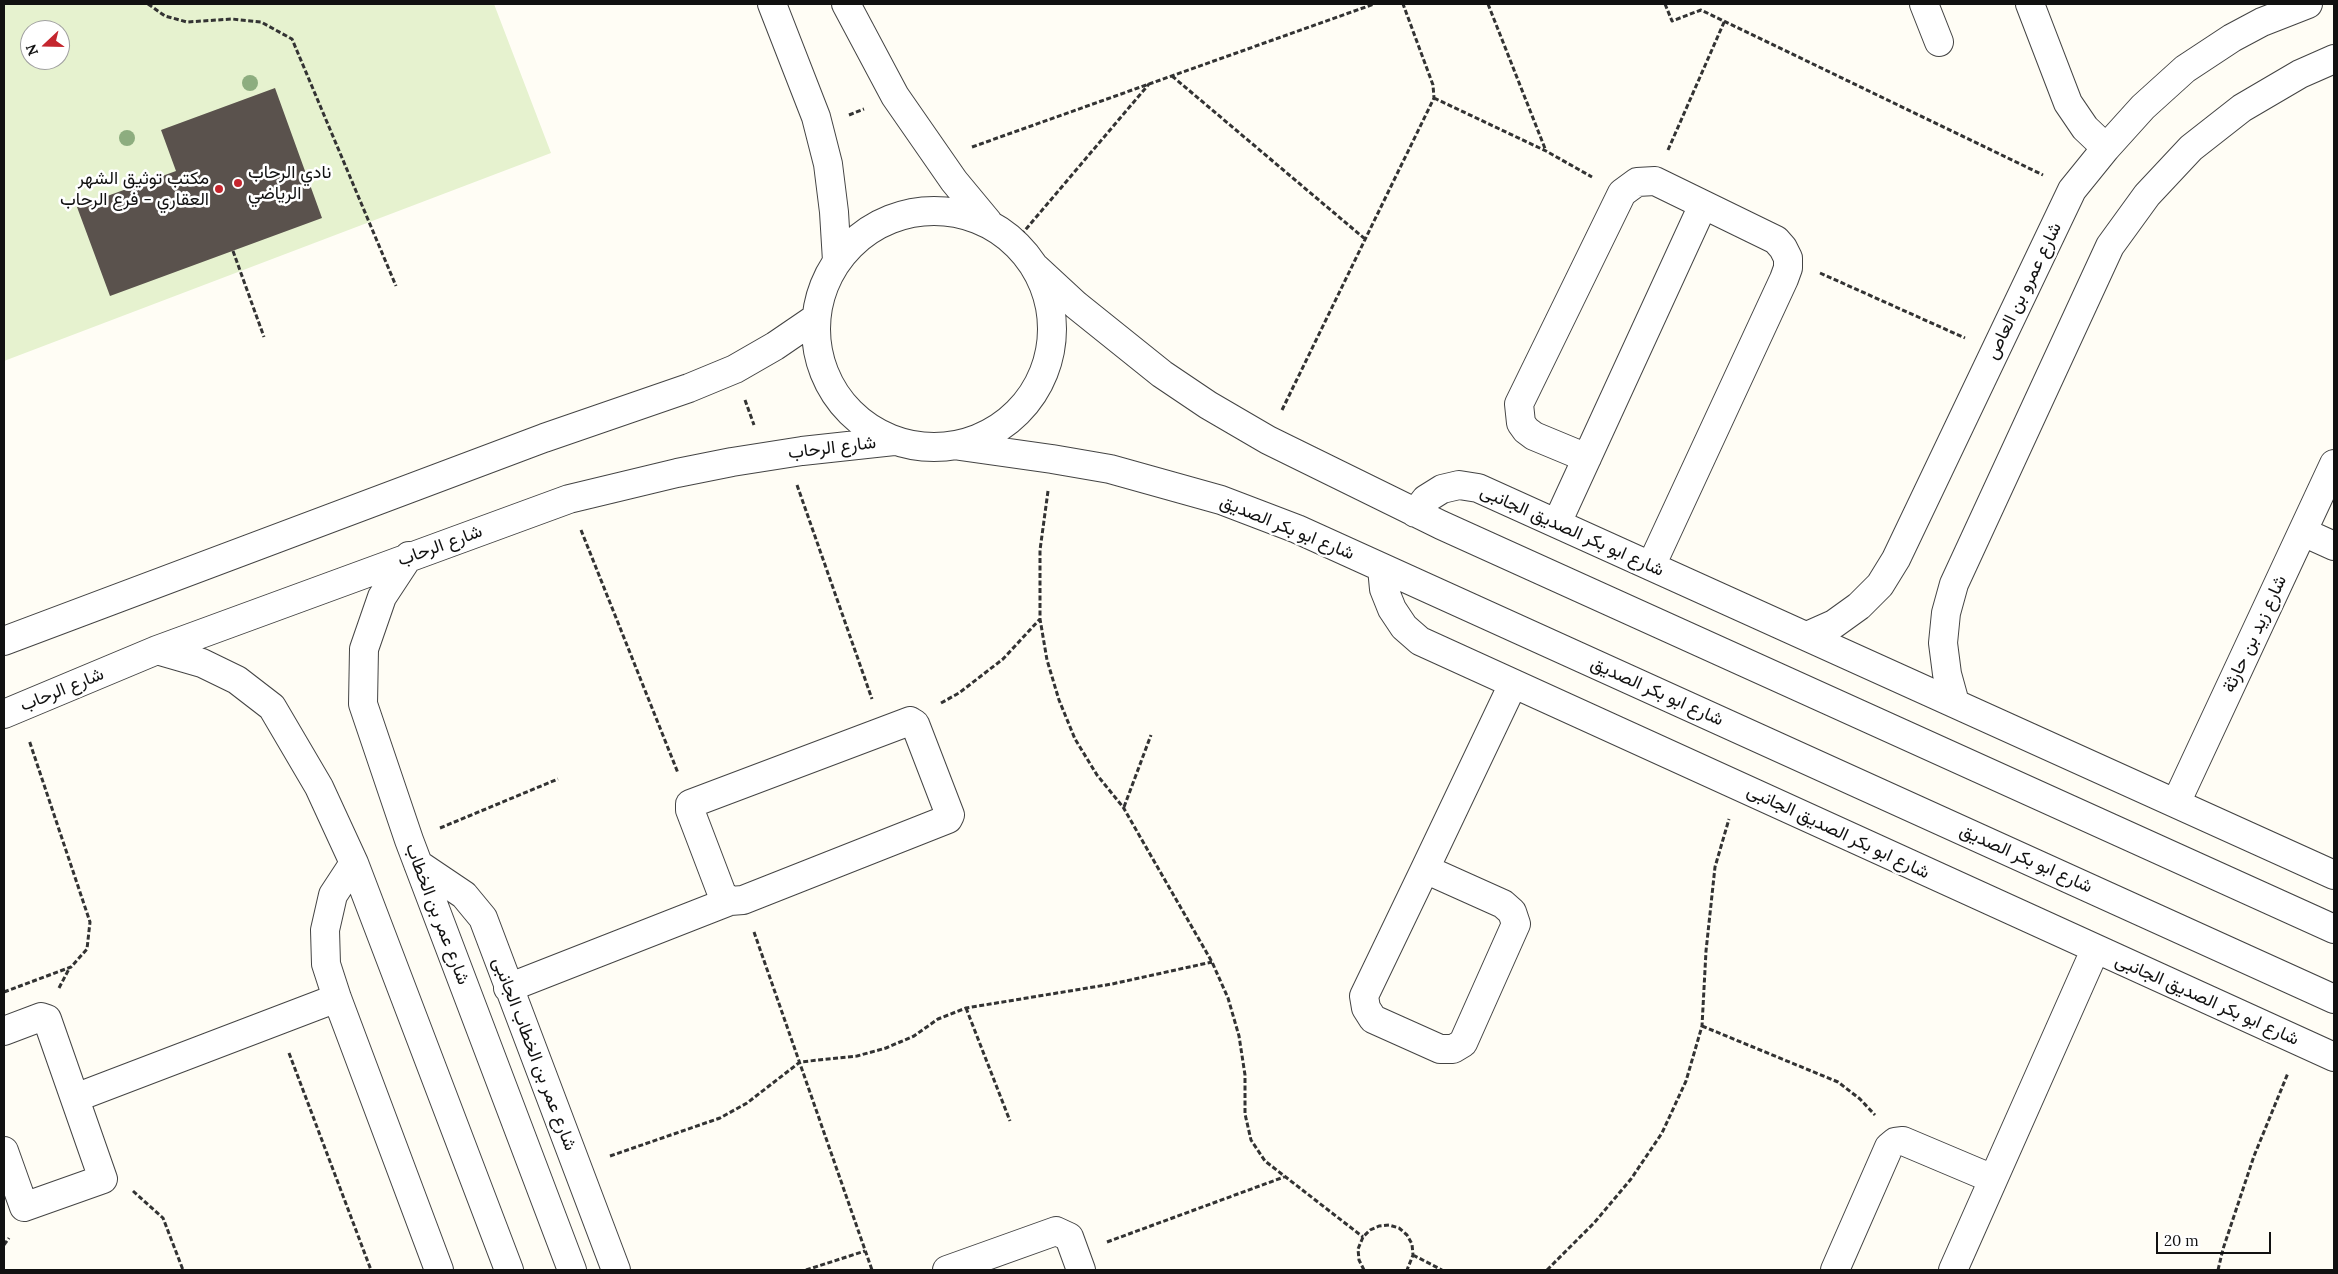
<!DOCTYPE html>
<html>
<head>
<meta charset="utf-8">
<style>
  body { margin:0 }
  #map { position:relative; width:2338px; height:1274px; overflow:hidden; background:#fffdf5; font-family:Lora,serif }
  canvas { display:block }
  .frame { position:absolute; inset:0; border:5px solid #111; pointer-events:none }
  .north { position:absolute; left:20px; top:20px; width:50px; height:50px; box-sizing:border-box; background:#fff; border:1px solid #a0a0a0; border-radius:50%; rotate:249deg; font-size:14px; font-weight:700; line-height:20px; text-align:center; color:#111 }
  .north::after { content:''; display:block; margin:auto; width:18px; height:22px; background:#c4262e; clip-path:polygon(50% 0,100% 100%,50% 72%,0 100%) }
  .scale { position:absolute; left:2156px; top:1232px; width:115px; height:22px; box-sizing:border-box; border:2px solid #111; border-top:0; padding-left:6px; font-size:15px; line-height:18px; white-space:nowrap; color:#111; -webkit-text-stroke:4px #fff; paint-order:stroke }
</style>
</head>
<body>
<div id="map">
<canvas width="2338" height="1274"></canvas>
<div class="frame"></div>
<div class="north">N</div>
<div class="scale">20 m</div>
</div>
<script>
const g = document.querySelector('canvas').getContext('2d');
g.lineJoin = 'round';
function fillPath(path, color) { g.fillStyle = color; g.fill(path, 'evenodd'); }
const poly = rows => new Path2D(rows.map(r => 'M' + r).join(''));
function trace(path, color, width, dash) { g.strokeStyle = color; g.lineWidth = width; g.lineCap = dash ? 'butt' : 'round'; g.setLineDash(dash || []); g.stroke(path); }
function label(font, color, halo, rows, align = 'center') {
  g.font = font + ' Lora,Vazirmatn,serif'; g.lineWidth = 5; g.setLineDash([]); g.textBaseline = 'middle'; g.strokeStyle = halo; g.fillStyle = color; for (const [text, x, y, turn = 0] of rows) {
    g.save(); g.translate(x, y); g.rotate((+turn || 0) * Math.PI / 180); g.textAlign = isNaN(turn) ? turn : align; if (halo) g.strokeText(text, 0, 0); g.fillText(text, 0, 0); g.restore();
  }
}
fillPath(poly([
  [4,4,494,4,551,153,4,361],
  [30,30,60,30,60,60,30,60]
]), '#e6f2cf');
fillPath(poly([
  [275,88,322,218,110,296,77,207,176,171,161,130]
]), '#5a524d');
const minor = poly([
  [772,4,816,117,828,164,834,212,837,261],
  [846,4,895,96,954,181,988,222],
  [1924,4,1939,42],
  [2030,4,2068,103,2085,128,2106,148],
  '816 329a118 118 0 1 1 236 0a118 118 0 1 1-236 0Z',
  [1036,268,1076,305,1162,374,1208,405,1268,440,1441,525,2334,929],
  [960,446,1052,459,1110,469,1221,500,1297,529,2334,999],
  [1587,458,1534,436,1526,430,1521,423,1519,404,1622,193,1637,182,1655,181,1776,240,1783,248,1788,258,1788,268,1784,279,1651,566],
  [1415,513,1426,499,1442,489,1459,485,1478,488,2334,875],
  [1557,523,1703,205],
  [2303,532,2334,546],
  [409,556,382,597,364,649,363,704,409,840,572,1270],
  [1382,568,1384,589,1392,609,1404,627,1420,641,2334,1057],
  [1807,636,1834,624,1859,606,1880,585,1896,559,2072,190,2106,148,2143,107,2185,69,2232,38,2262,22,2308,4],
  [4,641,544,438,689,388,735,369,775,346,816,318],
  [157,650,202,663,237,680,272,707,319,787,354,863,509,1270],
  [1955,703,1947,674,1943,643,1946,613,1954,584,2110,246,2147,195,2191,148,2242,108,2300,74,2334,59],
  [4,714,157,650,569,499,677,473,732,462,802,451,894,441],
  [910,721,915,724,950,815,948,819,743,900,730,901,722,894,690,810,690,804,910,721],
  [2176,803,2334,464],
  [354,863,333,895,325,930,326,964,337,998,439,1270],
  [418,864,464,895,483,918,616,1270],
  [1425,869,1503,904,1512,912,1516,924,1463,1043,1453,1049,1440,1049,1373,1019,1366,1008,1364,996,1425,869,1513,684],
  [508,988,730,901],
  [4,1031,41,1017,47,1019,103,1179,24,1207,4,1151],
  [75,1098,337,998],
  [947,1270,1056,1231,1069,1237,1081,1270],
  [1835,1270,1889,1147,1895,1142,1903,1141,1993,1179],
  [1953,1270,2095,950]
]);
trace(minor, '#444', 30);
trace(poly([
  [148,4,165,16,187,22,232,19,261,22,292,39,396,286],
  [1488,4,1546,151],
  [1665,4,1672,21,1701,10,2043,175],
  [1172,76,1365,239],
  [1434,98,1546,151,1592,177],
  [849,115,864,109],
  [972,147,1374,4],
  [1668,150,1725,20],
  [1021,235,1149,84],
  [233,251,264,337],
  [1820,273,1965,338],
  [745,400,754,425],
  [1282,410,1434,98,1433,85,1403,4],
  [797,485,872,699],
  [1048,491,1040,550,1040,619,1047,660,1059,700,1075,739,1097,775,1123,807,1212,962,1228,998,1239,1036,1245,1075,1245,1114,1251,1140,1265,1161,1363,1237],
  [581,530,678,773],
  [941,703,959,693,1003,659,1040,619],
  [1124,807,1151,735],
  [440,828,558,779],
  [754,932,872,1270],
  [59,988,70,967],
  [4,992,71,967,87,949,90,922,29,740],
  [966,1008,1010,1121],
  [1702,1026,1838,1082,1860,1099,1875,1115],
  [289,1053,371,1270],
  [610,1156,720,1118,747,1103,800,1062,857,1056,886,1048,914,1036,938,1019,966,1008,1112,984,1212,962],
  [133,1191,163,1218,183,1270],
  [1107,1242,1284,1177],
  [4,1245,9,1238],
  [1413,1255,1442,1270],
  [806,1270,865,1251],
  [1364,1270,1359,1260,1358,1249,1363,1237,1370,1230,1379,1226,1389,1225,1399,1228,1407,1235,1412,1244,1413,1255,1407,1270],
  [1547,1270,1594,1223,1631,1179,1662,1133,1686,1081,1702,1026,1706,951,1715,867,1729,819],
  [2218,1270,2223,1249,2254,1156,2288,1073]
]), '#333', 3, [5, 2.5]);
trace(minor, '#fff', 28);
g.fillStyle = '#8dad7f';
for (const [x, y] of [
  [250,83],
  [127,138]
]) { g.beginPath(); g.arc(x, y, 8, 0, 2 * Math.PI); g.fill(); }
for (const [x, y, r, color] of [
  [238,183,5,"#c4262e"],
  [219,189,5,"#c4262e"]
]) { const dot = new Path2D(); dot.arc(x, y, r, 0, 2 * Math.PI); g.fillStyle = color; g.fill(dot); trace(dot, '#fff', 2); }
label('18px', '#111', '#fff', [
  ["نادي الرحاب",248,173],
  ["الرياضي",248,194],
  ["مكتب توثيق الشهر",209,179,"right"],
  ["العقاري - فرع الرحاب",209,200,"right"]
], 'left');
label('18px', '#111', '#fff', [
  ["شارع عمرو بن العاص",2024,291,-64],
  ["شارع الرحاب",832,448,-7],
  ["شارع ابو بكر الصديق",1287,528,22],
  ["شارع ابو بكر الصديق الجانبى",1572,531,24],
  ["شارع الرحاب",440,546,-20],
  ["شارع زيد بن حارثة",2255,634,-65],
  ["شارع الرحاب",62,690,-22],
  ["شارع ابو بكر الصديق",1657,692,24],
  ["شارع ابو بكر الصديق الجانبى",1838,832,25],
  ["شارع ابو بكر الصديق",2026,859,24],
  ["شارع عمر بن الخطاب",437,914,69],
  ["شارع ابو بكر الصديق الجانبى",2207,1000,24],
  ["شارع عمر بن الخطاب الجانبى",534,1054,69]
]);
</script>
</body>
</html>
